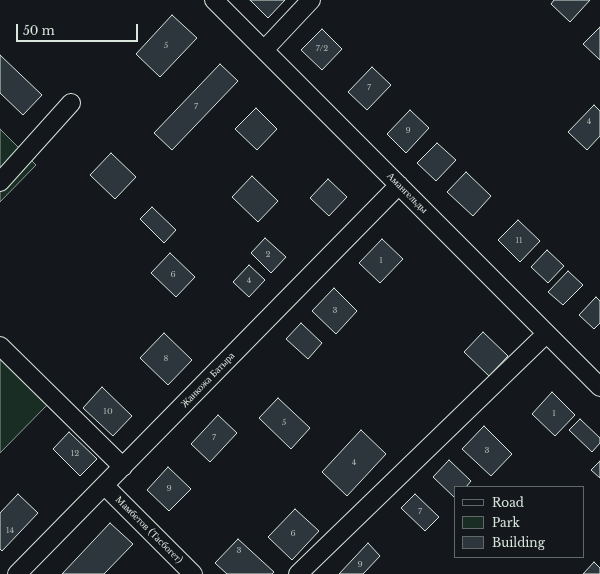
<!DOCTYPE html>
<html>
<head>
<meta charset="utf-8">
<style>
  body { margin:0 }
  #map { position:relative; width:600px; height:574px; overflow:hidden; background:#14181c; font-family:"Libre Baskerville",serif }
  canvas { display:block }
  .legend { position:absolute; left:454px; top:486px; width:130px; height:72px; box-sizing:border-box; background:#14181c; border:1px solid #626a69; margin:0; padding:5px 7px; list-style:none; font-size:12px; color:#d8e6dc }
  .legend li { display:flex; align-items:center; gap:8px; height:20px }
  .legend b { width:20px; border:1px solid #626a69 }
  .scale { position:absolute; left:16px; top:24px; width:122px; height:18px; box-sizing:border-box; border:2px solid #d8e6dc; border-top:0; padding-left:5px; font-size:12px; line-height:14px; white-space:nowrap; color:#d8e6dc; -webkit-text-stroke:3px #14181c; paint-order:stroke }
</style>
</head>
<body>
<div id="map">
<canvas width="600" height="574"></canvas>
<ul class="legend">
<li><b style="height:5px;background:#14181c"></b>Road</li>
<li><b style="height:11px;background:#1a2d24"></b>Park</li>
<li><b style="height:11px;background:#2c363c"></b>Building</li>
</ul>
<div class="scale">50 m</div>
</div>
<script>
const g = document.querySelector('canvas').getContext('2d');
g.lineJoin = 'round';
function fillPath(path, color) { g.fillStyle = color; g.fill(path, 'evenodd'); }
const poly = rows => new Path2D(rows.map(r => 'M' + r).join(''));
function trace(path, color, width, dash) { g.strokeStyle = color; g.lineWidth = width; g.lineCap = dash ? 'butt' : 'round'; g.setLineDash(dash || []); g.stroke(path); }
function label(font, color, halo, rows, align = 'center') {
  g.font = font + ' "Libre Baskerville",serif'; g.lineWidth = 3; g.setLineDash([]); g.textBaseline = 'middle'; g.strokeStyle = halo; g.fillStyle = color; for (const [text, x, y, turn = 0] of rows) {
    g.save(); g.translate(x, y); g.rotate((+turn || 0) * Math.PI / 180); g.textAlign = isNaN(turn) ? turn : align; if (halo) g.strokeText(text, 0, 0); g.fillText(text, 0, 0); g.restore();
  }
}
const green = poly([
  [0,129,36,165,0,202,0,129],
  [0,351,51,401,0,453,0,351]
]);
fillPath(green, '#1a2d24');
trace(green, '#939e99', 1);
const building = poly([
  [250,0,285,0,268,18,250,0],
  [554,0,590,0,570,22,551,4,554,0],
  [172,15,197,38,160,77,136,54,172,15],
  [600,27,600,60,583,44,600,27],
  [322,29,342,49,322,70,301,50,322,29],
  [0,55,42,95,23,115,0,93,0,55],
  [220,64,238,81,172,150,154,133,220,64],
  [372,67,391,85,367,110,348,92,372,67],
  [594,105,600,111,600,136,587,150,568,132,594,105],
  [256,108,277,129,257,150,235,129,256,108],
  [410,110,429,128,406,153,387,134,410,110],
  [437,143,456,160,436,181,417,163,437,143],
  [111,153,136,177,115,199,90,175,111,153],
  [466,172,491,196,473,216,447,192,466,172],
  [252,176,278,201,258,222,232,197,252,176],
  [328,179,347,197,329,216,310,198,328,179],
  [152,207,176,230,164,243,140,219,152,207],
  [518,220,540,241,520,262,498,240,518,220],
  [265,238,286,257,271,273,251,253,265,238],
  [382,239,403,259,380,283,359,263,382,239],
  [547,250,564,266,548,283,531,267,547,250],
  [170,253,195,277,176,297,151,273,170,253],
  [249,265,265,280,249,297,233,282,249,265],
  [568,271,583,285,563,305,548,292,568,271],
  [334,288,357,311,336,334,312,311,334,288],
  [596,297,600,301,600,323,594,329,579,315,596,297],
  [301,323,322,343,308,359,286,339,301,323],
  [483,332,508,356,489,376,464,352,483,332],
  [164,333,192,360,168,385,140,358,164,333],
  [102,387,132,416,113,436,83,408,102,387],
  [552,392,575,415,555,436,532,414,552,392],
  [278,398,310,428,291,449,259,418,278,398],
  [218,415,237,433,210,462,191,444,218,415],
  [580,419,600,438,600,443,592,452,569,430,580,419],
  [484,426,512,454,491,476,462,449,484,426],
  [361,430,386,454,347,496,322,472,361,430],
  [69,432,97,459,80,476,53,449,69,432],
  [449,460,471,481,466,487,455,487,455,498,433,477,449,460],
  [600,461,600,478,591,470,600,461],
  [168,467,191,489,169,511,147,490,168,467],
  [18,494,38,513,2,551,0,549,0,513,18,494],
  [415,494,439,517,425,531,401,508,415,494],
  [295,509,319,531,292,560,268,537,295,509],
  [110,523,133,544,104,574,62,574,110,523],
  [238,539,274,572,272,574,227,574,215,563,238,539],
  [368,543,380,556,363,574,339,574,368,543],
  [594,562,600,568,600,574,583,574,594,562]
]);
fillPath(building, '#2c363c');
trace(building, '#d8e6dc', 1);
const minor = poly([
  [214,0,600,387],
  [264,50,311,0],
  [0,182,71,103],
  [0,346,123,467],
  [105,486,193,574],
  [17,574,399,185],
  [298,574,546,334]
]);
trace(minor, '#d8e6dc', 20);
trace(minor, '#14181c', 18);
label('8px', '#adbab4', null, [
  ["5",166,46],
  ["7/2",322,49],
  ["7",369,88],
  ["7",196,107],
  ["4",589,122],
  ["9",408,131],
  ["11",519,241],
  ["2",268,255],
  ["1",381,261],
  ["6",173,275],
  ["4",249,281],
  ["3",335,311],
  ["8",166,359],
  ["10",108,412],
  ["1",554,414],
  ["5",284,423],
  ["7",214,438],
  ["3",487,451],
  ["12",75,454],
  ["4",354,463],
  ["9",169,489],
  ["7",420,512],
  ["14",10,531],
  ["6",293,534],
  ["3",239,551],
  ["9",360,565]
]);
label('10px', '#d8e6dc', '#14181c', [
  ["Амангельды",407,193,45],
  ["Жанкожа Батыра",208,380,-46],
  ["Мамбетов (Тасбогет)",149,530,45]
]);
</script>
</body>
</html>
